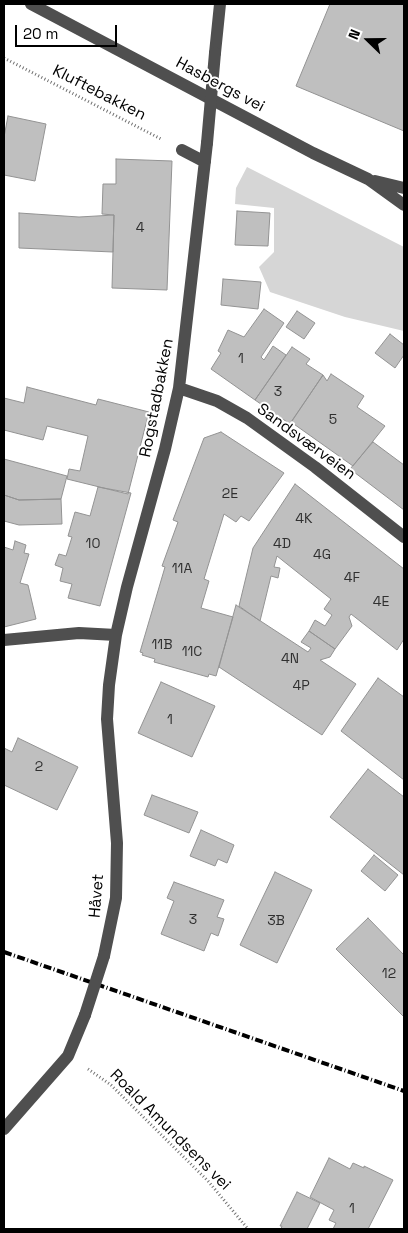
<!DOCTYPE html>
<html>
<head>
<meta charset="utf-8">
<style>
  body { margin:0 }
  #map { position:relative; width:408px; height:1233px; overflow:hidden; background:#fff; font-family:"Space Grotesk",sans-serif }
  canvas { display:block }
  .frame { position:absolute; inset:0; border:5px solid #000; pointer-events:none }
  .north { position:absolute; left:343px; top:15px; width:50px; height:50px; -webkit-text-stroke:4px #fff; paint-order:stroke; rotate:292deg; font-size:14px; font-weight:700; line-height:20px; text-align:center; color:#000 }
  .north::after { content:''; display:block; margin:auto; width:18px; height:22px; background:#000; clip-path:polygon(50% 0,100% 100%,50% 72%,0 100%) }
  .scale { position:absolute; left:15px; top:25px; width:102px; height:22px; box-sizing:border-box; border:2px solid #000; border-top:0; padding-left:6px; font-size:15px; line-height:18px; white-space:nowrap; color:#000; -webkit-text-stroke:4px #fff; paint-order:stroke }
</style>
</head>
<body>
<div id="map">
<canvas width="408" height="1233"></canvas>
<div class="frame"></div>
<div class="north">N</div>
<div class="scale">20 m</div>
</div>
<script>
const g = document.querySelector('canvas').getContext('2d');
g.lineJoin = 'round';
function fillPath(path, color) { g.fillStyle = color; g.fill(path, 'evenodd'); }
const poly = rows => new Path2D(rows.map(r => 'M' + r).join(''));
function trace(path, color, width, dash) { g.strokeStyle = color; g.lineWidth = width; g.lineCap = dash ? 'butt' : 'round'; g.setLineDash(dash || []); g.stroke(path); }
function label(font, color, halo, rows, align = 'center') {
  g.font = font + ' "Space Grotesk",sans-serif'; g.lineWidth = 4; g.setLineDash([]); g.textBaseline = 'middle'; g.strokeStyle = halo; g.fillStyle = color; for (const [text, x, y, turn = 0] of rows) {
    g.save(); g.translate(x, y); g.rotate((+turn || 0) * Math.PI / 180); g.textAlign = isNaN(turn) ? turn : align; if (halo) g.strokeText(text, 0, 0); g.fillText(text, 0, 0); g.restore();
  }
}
fillPath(poly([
  [247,167,404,247,404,331,345,317,270,292,259,267,274,252,274,208,235,204,236,188]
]), '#d6d6d6');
const building = poly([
  [330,4,404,4,404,131,296,86,330,4],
  [8,116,46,124,35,181,4,175,4,137,8,116],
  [116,159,172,161,167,290,112,288,114,215,102,214,103,184,116,184,116,159],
  [237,211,270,213,268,246,235,245,237,211],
  [19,213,79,217,114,215,113,252,19,248,19,213],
  [223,279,261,282,258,309,221,305,223,279],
  [264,309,284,323,261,357,264,360,273,346,286,355,255,400,211,369,221,353,218,351,228,330,244,337,264,309],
  [297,311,315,323,304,339,286,327,297,311],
  [390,334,404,345,404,355,395,368,375,353,390,334],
  [292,347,310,359,306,364,323,375,290,424,255,400,292,347],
  [331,374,364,396,357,407,385,426,353,466,291,422,323,375,327,381,331,374],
  [27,387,96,405,98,399,149,412,128,494,67,479,69,469,80,471,88,436,47,426,43,440,4,430,4,398,24,403,27,387],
  [221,432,284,473,249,521,241,516,236,522,224,514,204,579,209,581,201,608,233,617,216,676,209,674,208,677,154,662,155,659,142,655,143,653,140,652,165,567,162,566,178,522,173,520,204,438,221,432],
  [373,442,404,465,404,510,350,469,373,442],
  [4,459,67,476,61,499,19,500,4,495,4,459],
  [295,484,404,569,404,639,397,650,351,614,349,617,352,626,335,649,309,631,315,620,325,626,332,615,324,609,331,599,277,556,274,567,280,568,278,578,271,576,260,621,239,606,253,548,295,484],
  [98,487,131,493,100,606,68,598,72,584,60,581,63,568,55,565,59,554,66,556,72,537,68,536,75,512,90,516,98,487],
  [4,495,19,500,61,499,62,524,19,525,4,521,4,495],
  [15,541,26,545,24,553,29,554,20,583,28,585,36,619,4,627,4,547,13,550,15,541],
  [236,605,308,652,311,648,301,642,309,631,335,649,330,657,320,660,356,684,322,735,219,667,236,605],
  [378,678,404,697,404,780,341,731,378,678],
  [161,682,215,706,192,757,138,733,161,682],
  [18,738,78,767,57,810,4,785,4,748,12,752,18,738],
  [368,769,404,797,404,875,330,817,368,769],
  [152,795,198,812,189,833,144,815,152,795],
  [201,830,234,845,227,863,218,859,215,866,190,856,201,830],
  [374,855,398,875,385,891,361,871,374,855],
  [275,872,312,890,277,963,240,945,275,872],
  [174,882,224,900,217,917,224,919,218,936,211,933,204,951,161,934,174,901,167,898,174,882],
  [368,918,404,955,404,1017,336,949,368,918],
  [329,1158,350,1169,353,1163,364,1168,364,1166,393,1180,368,1229,333,1229,336,1223,329,1220,334,1210,310,1197,329,1158],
  [297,1192,320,1203,307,1229,281,1229,282,1226,280,1226,297,1192]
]);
fillPath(building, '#bfbfbf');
trace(building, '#939393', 1);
trace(poly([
  [4,58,161,139],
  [88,1069,111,1085,208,1181,248,1229]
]), '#717171', 3, [1, 2.5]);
trace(poly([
  [31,4,313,153,368,179,404,205],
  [215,53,220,4],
  [182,150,205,162],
  [375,181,404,188],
  [179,388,217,401,247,418,315,467,404,537],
  [4,640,79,633,116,635],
  [104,956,116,898,117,843,107,719,109,685,116,635,127,587,165,449,179,388,207,143],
  [4,1129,68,1056,85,1015]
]), '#4f4f4f', 12);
trace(poly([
  [4,952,404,1091]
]), '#000', 4, [8, 2.5, 1, 2.5]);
trace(poly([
  [207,143,215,53],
  [85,1015,104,956]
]), '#4f4f4f', 12);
label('14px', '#303030', null, [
  ["4",140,228],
  ["1",241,359],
  ["3",278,392],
  ["5",333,420],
  ["2E",230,494],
  ["4K",304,519],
  ["10",93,544],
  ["4D",282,544],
  ["4G",322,555],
  ["11A",182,569],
  ["4F",352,578],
  ["4E",381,602],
  ["11B",162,645],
  ["11C",192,652],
  ["4N",290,659],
  ["4P",301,686],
  ["1",170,720],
  ["2",39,767],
  ["3",193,920],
  ["3B",276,921],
  ["12",389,974],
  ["1",352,1209]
]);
label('16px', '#000', '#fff', [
  ["Hasbergs vei",220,85,28],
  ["Kluftebakken",99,93,27],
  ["Rogstadbakken",157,398,-79],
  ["Sandsværveien",306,442,36],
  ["Håvet",97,896,-85],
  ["Roald Amundsens vei",170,1130,45]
]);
</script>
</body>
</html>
